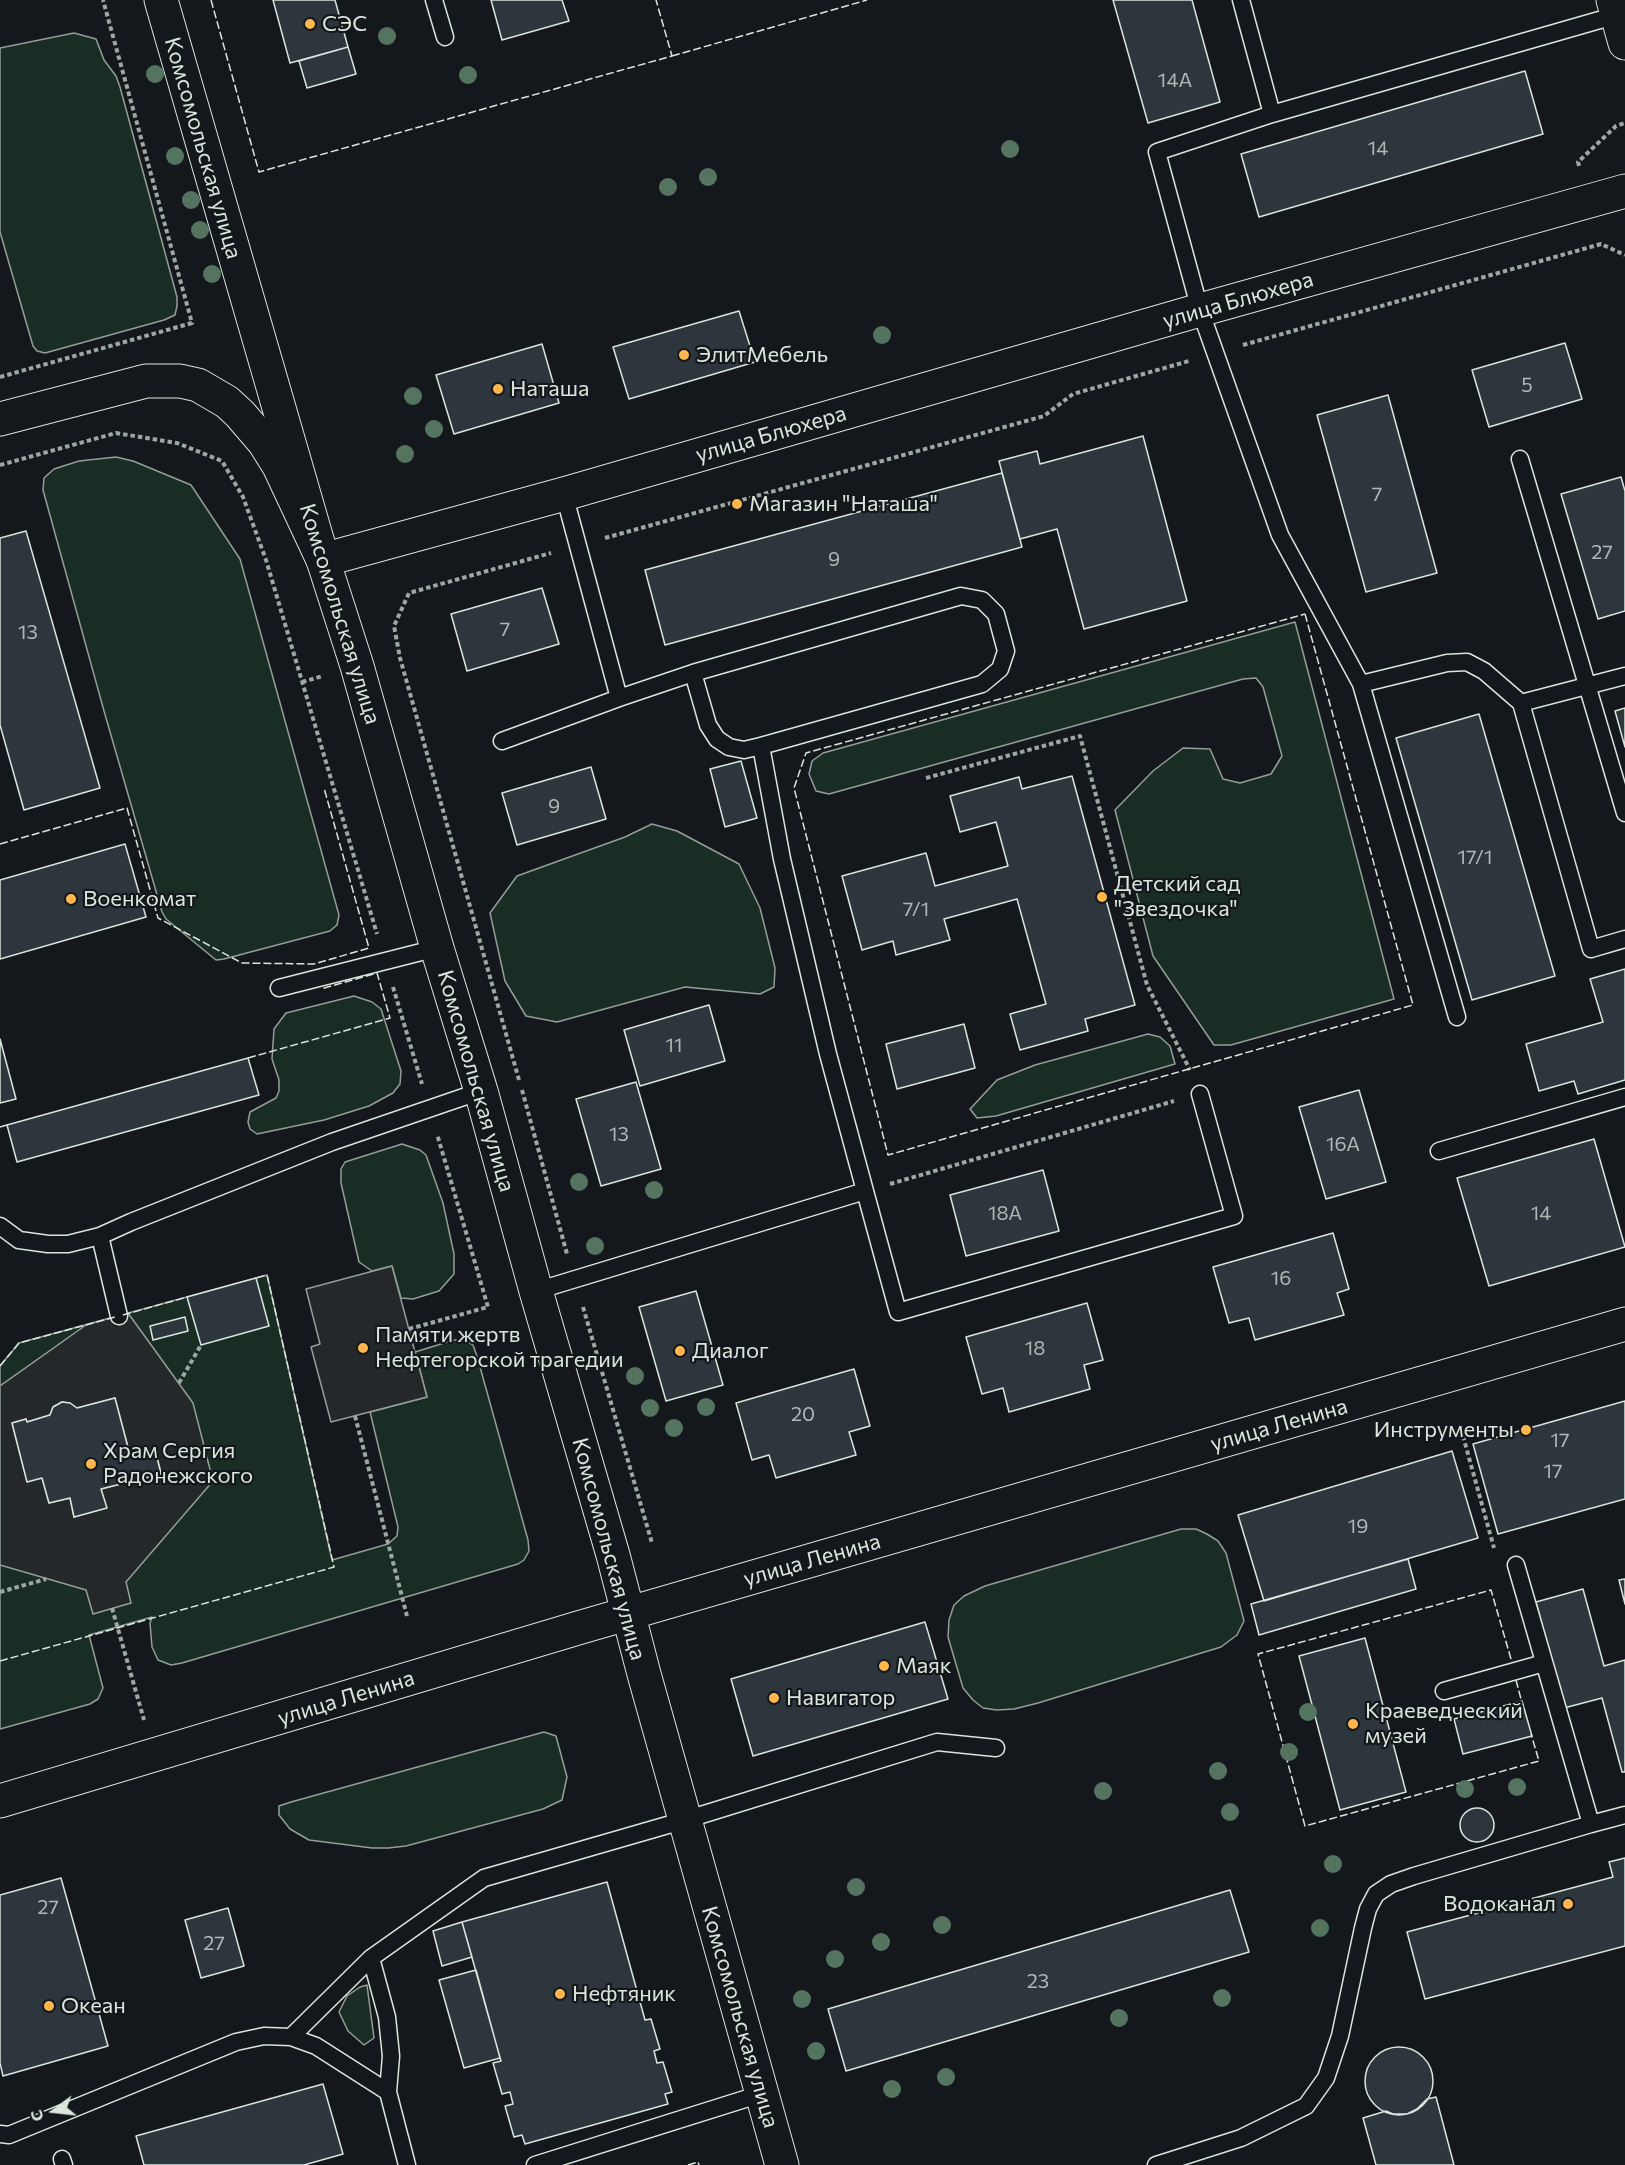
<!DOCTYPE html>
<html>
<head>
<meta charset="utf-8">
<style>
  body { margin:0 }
  #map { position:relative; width:1625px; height:2165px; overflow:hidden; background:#14181c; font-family:Commissioner,sans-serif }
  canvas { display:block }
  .north { position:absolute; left:24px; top:2081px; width:60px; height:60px; -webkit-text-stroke:4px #14181c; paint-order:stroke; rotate:255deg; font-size:16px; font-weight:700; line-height:24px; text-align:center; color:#d8e6dc }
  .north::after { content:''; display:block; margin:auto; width:21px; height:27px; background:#d8e6dc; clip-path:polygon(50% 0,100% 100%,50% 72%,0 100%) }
</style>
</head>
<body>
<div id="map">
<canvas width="1625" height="2165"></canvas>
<div class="north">С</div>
</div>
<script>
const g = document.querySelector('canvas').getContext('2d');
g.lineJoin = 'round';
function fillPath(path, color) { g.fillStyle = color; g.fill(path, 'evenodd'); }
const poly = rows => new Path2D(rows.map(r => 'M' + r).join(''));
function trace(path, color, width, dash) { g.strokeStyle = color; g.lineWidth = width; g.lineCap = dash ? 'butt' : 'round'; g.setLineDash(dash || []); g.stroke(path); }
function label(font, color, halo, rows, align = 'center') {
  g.font = font + ' Commissioner,sans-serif'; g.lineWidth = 4.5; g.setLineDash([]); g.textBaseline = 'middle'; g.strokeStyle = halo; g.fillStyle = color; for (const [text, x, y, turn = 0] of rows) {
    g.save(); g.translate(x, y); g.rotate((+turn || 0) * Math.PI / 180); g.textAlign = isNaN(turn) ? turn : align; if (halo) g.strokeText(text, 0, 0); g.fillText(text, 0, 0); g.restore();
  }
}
const green = poly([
  [74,33,96,39,104,60,116,76,120,87,177,297,177,306,175,315,164,320,45,353,37,351,33,346,0,232,0,48,74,33],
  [116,457,133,461,191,485,240,559,339,915,337,925,330,931,224,959,216,960,166,919,162,912,104,711,43,490,44,478,54,469,79,461,116,457],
  [1295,622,1394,999,1231,1045,1214,1045,1153,956,1115,810,1153,771,1183,748,1210,749,1223,779,1240,783,1271,774,1282,756,1263,687,1256,678,1243,679,829,794,816,791,809,774,812,761,823,753,1295,622],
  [652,824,677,831,739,864,760,908,775,968,774,987,760,994,685,987,557,1022,526,1016,505,981,490,913,517,876,625,837,652,824],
  [354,996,372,1002,381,1009,401,1071,400,1084,393,1093,369,1106,324,1120,257,1134,250,1129,248,1122,250,1112,276,1098,279,1091,279,1080,272,1059,274,1029,286,1013,354,996],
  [1148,1034,1160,1037,1170,1046,1175,1064,996,1116,977,1118,970,1109,997,1080,1035,1065,1148,1034],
  [402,1144,420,1150,426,1155,443,1203,454,1254,454,1274,439,1291,413,1299,401,1298,392,1266,372,1271,359,1262,341,1183,341,1169,345,1162,402,1144],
  [267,1275,332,1560,388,1544,397,1536,398,1527,370,1412,427,1397,415,1352,454,1340,465,1340,473,1345,477,1356,528,1540,529,1551,524,1560,518,1564,182,1663,171,1665,158,1660,152,1647,150,1623,152,1617,89,1635,103,1688,98,1699,90,1704,0,1729,0,1366,19,1343,267,1275],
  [1181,1529,1196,1529,1207,1534,1218,1541,1226,1553,1244,1621,1237,1635,1221,1647,1038,1703,1014,1709,997,1710,983,1708,973,1700,963,1688,948,1637,949,1620,954,1605,964,1596,985,1586,1181,1529],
  [544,1732,556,1736,567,1777,562,1800,543,1809,406,1846,388,1848,372,1848,309,1840,290,1829,279,1815,279,1806,291,1802,544,1732],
  [367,1985,374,2038,364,2045,348,2031,339,2012,347,1996,360,1987,367,1985]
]);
fillPath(green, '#1a2d24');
trace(green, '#939e99', 1.5);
const parking = poly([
  [392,1266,427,1397,331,1422,311,1347,320,1344,306,1289,392,1266],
  [128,1313,193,1403,213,1481,126,1582,131,1603,93,1614,86,1590,0,1565,0,1386,86,1325,128,1313],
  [115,1398,130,1455,155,1449,161,1473,101,1489,106,1508,74,1517,70,1498,49,1503,42,1478,27,1481,12,1423,26,1419,27,1422,50,1415,53,1407,62,1402,70,1403,77,1408,115,1398]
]);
fillPath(parking, '#24282b');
trace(parking, '#939e99', 1.5);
const building = poly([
  [273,0,335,0,348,47,290,63,273,0],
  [491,0,562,0,569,21,502,40,491,0],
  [1113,0,1192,0,1220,102,1148,123,1113,0],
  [348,47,356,74,307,88,299,61,348,47],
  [1525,71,1543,134,1259,217,1241,154,1525,71],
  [739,311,755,362,629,399,613,347,739,311],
  [1565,343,1582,399,1489,427,1472,370,1565,343],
  [542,344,559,403,454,434,436,375,542,344],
  [1388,395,1437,573,1366,592,1317,415,1388,395],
  [1143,436,1187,601,1084,629,1057,529,1020,539,999,461,1037,451,1040,464,1143,436],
  [1002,473,1022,547,665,645,645,570,1002,473],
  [1621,477,1625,491,1625,611,1598,619,1561,494,1621,477],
  [26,531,100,788,24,810,0,725,0,538,26,531],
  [542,588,559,644,467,671,451,614,542,588],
  [1625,708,1625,747,1615,711,1625,708],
  [1479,714,1555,976,1472,1000,1396,738,1479,714],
  [741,761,757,818,725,827,710,769,741,761],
  [591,767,606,819,517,845,502,793,591,767],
  [1072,776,1135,1005,1085,1019,1088,1031,1020,1050,1010,1014,1046,1004,1017,899,944,919,950,940,896,955,893,941,862,950,842,876,926,853,935,886,1008,866,996,822,960,832,950,796,1019,777,1022,789,1072,776],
  [125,844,146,917,0,959,0,880,125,844],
  [1625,969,1625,1080,1578,1094,1574,1081,1539,1091,1526,1044,1603,1022,1590,979,1625,969],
  [709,1005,725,1061,640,1086,624,1030,709,1005],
  [964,1024,975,1068,897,1089,886,1044,964,1024],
  [0,1039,16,1099,0,1103,0,1039],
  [248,1058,259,1095,17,1162,7,1125,248,1058],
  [636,1082,661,1169,601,1186,576,1099,636,1082],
  [1359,1090,1386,1182,1326,1199,1299,1107,1359,1090],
  [1594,1139,1625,1247,1489,1286,1457,1178,1594,1139],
  [1043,1170,1059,1231,966,1256,950,1195,1043,1170],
  [1333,1233,1349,1289,1337,1293,1344,1315,1255,1340,1249,1318,1229,1323,1213,1267,1333,1233],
  [256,1278,269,1326,201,1345,187,1297,256,1278],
  [696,1291,723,1385,666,1401,639,1307,696,1291],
  [1087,1303,1103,1360,1084,1365,1090,1389,1009,1412,1003,1388,982,1394,966,1337,1087,1303],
  [185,1317,188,1331,153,1340,150,1326,185,1317],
  [854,1369,870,1426,849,1432,856,1455,776,1478,769,1455,752,1460,736,1403,854,1369],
  [115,1398,130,1455,155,1449,161,1474,101,1489,107,1508,74,1517,70,1498,49,1503,42,1478,27,1482,12,1423,26,1419,27,1422,50,1415,53,1407,62,1402,70,1403,77,1408,115,1398],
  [1625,1401,1625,1499,1498,1534,1473,1444,1625,1401],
  [1452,1451,1478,1538,1264,1601,1238,1515,1452,1451],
  [1408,1559,1416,1589,1259,1635,1251,1604,1408,1559],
  [1625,1579,1625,1604,1619,1580,1625,1579],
  [1583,1589,1604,1666,1625,1660,1625,1772,1622,1772,1602,1698,1564,1708,1536,1602,1583,1589],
  [925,1622,948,1699,753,1756,731,1679,925,1622],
  [1365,1638,1406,1792,1340,1810,1299,1656,1365,1638],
  [1522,1701,1532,1736,1463,1754,1454,1719,1522,1701],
  '1460 1825a17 17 0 1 1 34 0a17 17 0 1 1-34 0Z',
  [1625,1858,1625,1946,1425,1999,1407,1932,1613,1877,1609,1862,1625,1858],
  [61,1878,108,2046,3,2076,0,2063,0,1895,61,1878],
  [607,1882,645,2020,651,2019,660,2049,654,2051,657,2063,663,2062,672,2092,665,2094,668,2104,525,2144,522,2135,514,2137,505,2106,513,2104,510,2092,502,2094,493,2063,501,2061,462,1922,607,1882],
  [1230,1890,1249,1952,846,2071,828,2009,1230,1890],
  [228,1908,244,1966,201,1978,185,1920,228,1908],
  [462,1922,472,1957,442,1966,433,1931,462,1922],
  [476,1970,500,2058,464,2068,439,1980,476,1970],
  '1365 2081a34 34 0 1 1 68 0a34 34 0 1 1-68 0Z',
  [323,2084,343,2154,304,2165,144,2165,136,2136,323,2084],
  [1436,2097,1454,2165,1376,2165,1363,2118,1386,2111,1393,2114,1407,2114,1417,2109,1427,2099,1436,2097]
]);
fillPath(building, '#2c363c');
trace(building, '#d8e6dc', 1.5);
const service = poly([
  [434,0,445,37],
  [1241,0,1272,114],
  [1520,459,1625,813],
  [564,494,619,698],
  [693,673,708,725,717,739,729,747,744,750,761,746],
  [1361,684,1280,535,1200,310,1157,152,1272,114,1617,15],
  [1521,703,1591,949,1625,939],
  [502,741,619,698,693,673,961,596,982,600,996,614,1006,651,1000,669,982,684,761,746,782,859,828,1054,865,1191],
  [279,988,437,948],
  [1457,1017,1361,684,1447,663,1467,662,1484,671,1521,703,1625,676],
  [1439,1151,1625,1097],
  [0,1226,19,1240,48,1244,68,1244,100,1236,131,1222,332,1142,481,1091],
  [100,1236,119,1316],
  [536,1291,865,1191,898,1312,1234,1216,1200,1094],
  [1516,1565,1591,1824,1625,1815],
  [1444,1691,1544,1663],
  [371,1958,387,2017,391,2056,388,2092],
  [291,2037,371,1958,484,1878,685,1820,937,1742,996,1748],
  [0,2134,9,2135,236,2042,264,2036,291,2037,316,2046,388,2092,407,2165],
  [62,2159,64,2165],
  [535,2165,761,2094],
  [1156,2165,1241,2138,1306,2106,1326,2078,1340,2036,1363,1928,1368,1909,1376,1894,1391,1884,1414,1876,1591,1824]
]);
const minor = poly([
  [161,0,323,560,357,666,437,948,481,1091,536,1291,613,1555,644,1674,782,2165],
  [0,1801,578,1628,1625,1324]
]);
const tertiary = poly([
  [1613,0,1625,43],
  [0,419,146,381,180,381,198,385,227,402,240,414,264,442,279,466,323,560,564,494,1200,310,1625,191]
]);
trace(service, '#d8e6dc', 19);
trace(minor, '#d8e6dc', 35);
trace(tertiary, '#d8e6dc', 35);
trace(poly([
  [1579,166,1578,162,1616,126,1625,123],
  [1243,345,1601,244,1625,255],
  [0,377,192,323,103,0],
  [0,465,116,433,177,443,222,461,243,497,266,560,377,934],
  [605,538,1044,416,1073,394,1189,361],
  [302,682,323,676],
  [926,778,1080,736,1147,985,1190,1070],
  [393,987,422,1084],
  [519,1080,400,658,394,626,409,593,551,553],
  [522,1090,567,1254],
  [890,1184,1174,1101],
  [583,1307,652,1543],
  [409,1329,488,1307,437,1134],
  [179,1383,201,1345],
  [355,1416,407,1616],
  [1463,1436,1494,1548],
  [0,1592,46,1579],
  [112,1608,144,1720]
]), '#9da8a2', 4, [4.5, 3]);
trace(service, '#14181c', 16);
trace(minor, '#14181c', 33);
trace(tertiary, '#14181c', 33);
trace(poly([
  [211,0,259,172,672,56,656,0],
  [672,56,867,0],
  [1305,614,1413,1005,888,1155,794,788,806,753,1305,614],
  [0,844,127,808,158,918,242,963,314,964,369,948,324,788],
  [248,1058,390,1018,377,973,321,989],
  [0,1127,7,1125],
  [123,1315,187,1297],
  [0,1366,19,1343,115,1317],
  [1511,1659,1491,1590,1258,1654,1305,1826,1539,1761,1531,1734],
  [0,1661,334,1567,267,1275,256,1278],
  [1516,1680,1522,1703],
  [688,2165,698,2162,699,2165]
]), '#d8e6dc', 1.5, [8, 3]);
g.fillStyle = '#55745f';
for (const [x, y] of [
  [387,36],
  [155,74],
  [468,75],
  [1010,149],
  [175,156],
  [708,177],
  [668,187],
  [191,200],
  [200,230],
  [212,274],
  [882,335],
  [413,396],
  [434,429],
  [405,454],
  [579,1182],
  [654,1190],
  [595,1246],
  [635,1376],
  [706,1407],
  [650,1408],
  [674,1428],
  [1308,1712],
  [1289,1752],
  [1218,1771],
  [1517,1787],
  [1465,1789],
  [1103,1791],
  [1230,1812],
  [1333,1864],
  [856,1887],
  [942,1925],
  [1320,1928],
  [881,1942],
  [835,1959],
  [1222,1998],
  [802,1999],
  [1119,2018],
  [816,2051],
  [946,2077],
  [892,2089]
]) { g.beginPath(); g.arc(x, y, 9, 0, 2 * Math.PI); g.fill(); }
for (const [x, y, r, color] of [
  [310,24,6,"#ffb74d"],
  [684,355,6,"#ffb74d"],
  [498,389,6,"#ffb74d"],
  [737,504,6,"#ffb74d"],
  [1102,897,6,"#ffb74d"],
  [71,899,6,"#ffb74d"],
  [363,1348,6,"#ffb74d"],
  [680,1351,6,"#ffb74d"],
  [1526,1430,6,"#ffb74d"],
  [91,1464,6,"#ffb74d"],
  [884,1666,6,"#ffb74d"],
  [774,1698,6,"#ffb74d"],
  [1353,1724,6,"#ffb74d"],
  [1568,1904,6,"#ffb74d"],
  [560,1994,6,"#ffb74d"],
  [49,2006,6,"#ffb74d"]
]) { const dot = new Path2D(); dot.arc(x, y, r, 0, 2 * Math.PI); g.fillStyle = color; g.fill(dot); trace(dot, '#14181c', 2); }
label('20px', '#adbab4', null, [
  ["14А",1175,80],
  ["14",1378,148],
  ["5",1527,385],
  ["7",1377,494],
  ["27",1602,552],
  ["9",834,559],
  ["7",505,629],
  ["13",28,632],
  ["9",554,806],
  ["17/1",1475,857],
  ["7/1",916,909],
  ["11",674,1045],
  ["13",619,1134],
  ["16А",1343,1144],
  ["18А",1005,1213],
  ["14",1541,1213],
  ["16",1281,1278],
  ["18",1035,1348],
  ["20",803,1414],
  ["17",1560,1440],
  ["17",1553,1471],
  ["19",1358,1526],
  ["27",48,1907],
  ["27",214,1943],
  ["23",1038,1981]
]);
label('22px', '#d8e6dc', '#14181c', [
  ["СЭС",322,24],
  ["ЭлитМебель",696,355],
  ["Наташа",510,389],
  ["Магазин \"Наташа\"",749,504],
  ["Детский сад",1114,884],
  ["\"Звездочка\"",1114,909],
  ["Военкомат",83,899],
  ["Памяти жертв",375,1335],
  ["Нефтегорской трагедии",375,1360],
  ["Диалог",692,1351],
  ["Инструменты",1514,1430,"right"],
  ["Храм Сергия",103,1451],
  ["Радонежского",103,1476],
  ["Маяк",896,1666],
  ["Навигатор",786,1698],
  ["Краеведческий",1365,1711],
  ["музей",1365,1736],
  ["Водоканал",1556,1904,"right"],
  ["Нефтяник",572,1994],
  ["Океан",61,2006]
], 'left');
label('22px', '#d8e6dc', '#14181c', [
  ["Комсомольская улица",203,148,74],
  ["улица Блюхера",1238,300,-16],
  ["улица Блюхера",771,434,-16],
  ["Комсомольская улица",340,614,73],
  ["Комсомольская улица",476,1081,74],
  ["улица Ленина",1279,1425,-16],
  ["Комсомольская улица",609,1549,75],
  ["улица Ленина",812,1560,-16],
  ["улица Ленина",346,1698,-17],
  ["Комсомольская улица",740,2017,74]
]);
</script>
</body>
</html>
